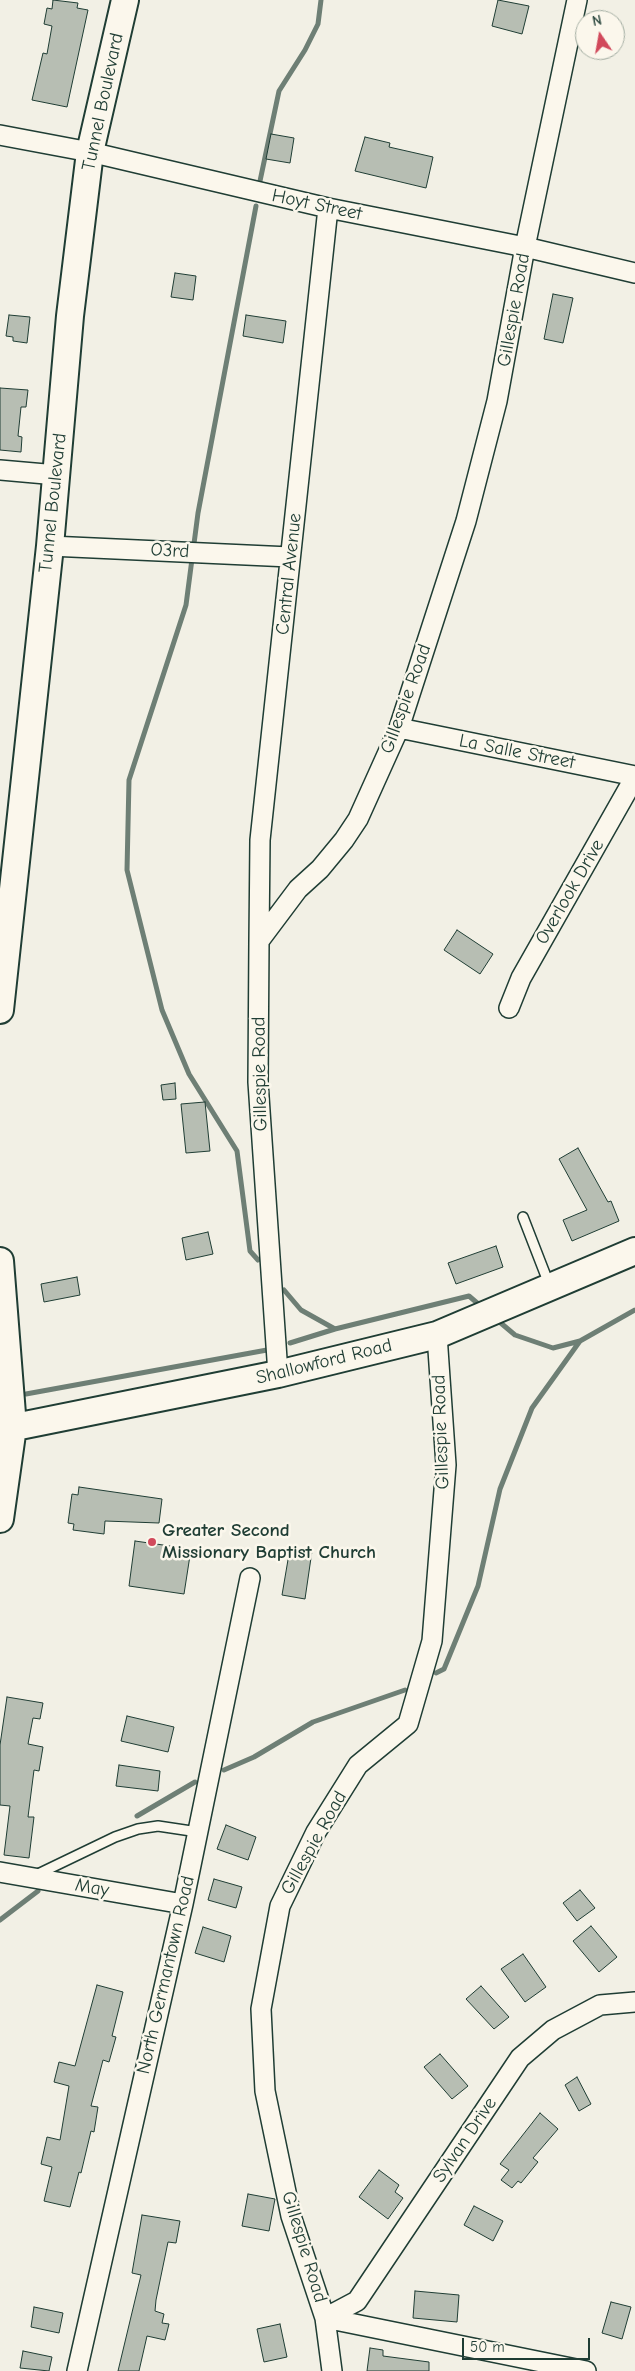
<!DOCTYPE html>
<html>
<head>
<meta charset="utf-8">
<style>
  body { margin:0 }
  #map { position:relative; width:635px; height:2371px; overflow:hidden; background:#f2f0e5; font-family:"Comic Neue",sans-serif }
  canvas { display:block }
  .north { position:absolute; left:575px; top:10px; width:50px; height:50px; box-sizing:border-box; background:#fbf7ec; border:1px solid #a3ada2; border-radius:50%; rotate:348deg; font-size:14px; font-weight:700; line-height:20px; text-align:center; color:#1f3d34 }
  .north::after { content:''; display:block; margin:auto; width:18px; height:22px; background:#d1495b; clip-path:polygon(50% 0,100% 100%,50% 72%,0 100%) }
  .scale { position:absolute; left:462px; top:2338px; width:128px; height:22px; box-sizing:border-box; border:2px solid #1f3d34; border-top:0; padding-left:6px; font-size:15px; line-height:18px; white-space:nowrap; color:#1f3d34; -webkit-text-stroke:4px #fbf7ec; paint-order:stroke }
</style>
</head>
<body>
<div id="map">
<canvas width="635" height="2371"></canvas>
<div class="north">N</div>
<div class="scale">50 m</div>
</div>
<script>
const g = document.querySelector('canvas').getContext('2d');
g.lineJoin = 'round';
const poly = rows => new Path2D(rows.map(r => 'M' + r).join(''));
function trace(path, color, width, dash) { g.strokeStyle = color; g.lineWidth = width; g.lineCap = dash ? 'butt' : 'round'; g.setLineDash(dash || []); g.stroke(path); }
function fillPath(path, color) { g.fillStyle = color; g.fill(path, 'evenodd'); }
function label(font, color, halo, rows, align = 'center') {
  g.font = font + ' "Comic Neue",sans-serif'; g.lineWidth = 5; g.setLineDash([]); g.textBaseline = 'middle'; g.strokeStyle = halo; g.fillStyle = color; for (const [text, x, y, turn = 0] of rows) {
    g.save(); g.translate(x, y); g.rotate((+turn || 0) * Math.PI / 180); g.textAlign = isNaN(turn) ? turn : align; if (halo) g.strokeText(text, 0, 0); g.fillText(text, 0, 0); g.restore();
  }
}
trace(poly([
  [260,181,279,91,305,50,318,24,321,0],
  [256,206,198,513,186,605,129,780,127,870,162,1010,189,1074,237,1151,250,1251,258,1260],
  [284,1290,301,1310,335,1329],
  [496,1319,515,1335,553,1348,580,1341,635,1310],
  [290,1343,335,1329,469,1296,483,1308],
  [26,1394,267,1350],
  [436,1673,444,1669,478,1586,500,1489,532,1408,580,1341],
  [224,1770,254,1757,313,1722,405,1690],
  [137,1816,195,1782],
  [0,1920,38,1891]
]), '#6e7f75', 5);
const building = poly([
  [53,0,78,3,77,8,88,10,67,107,32,100,43,53,47,54,52,26,44,24,47,8,52,9,53,0],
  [498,0,529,6,522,34,492,26,498,0],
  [271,134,294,138,290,163,266,159,271,134],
  [365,137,390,143,389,147,433,157,426,188,355,171,365,137],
  [175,273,196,276,193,300,171,297,175,273],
  [553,294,573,298,563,343,544,339,553,294],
  [9,315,30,317,27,343,13,341,13,337,6,336,9,315],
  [246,315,286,321,283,343,243,336,246,315],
  [0,388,28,390,26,407,21,407,18,436,22,437,21,452,0,450,0,388],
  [457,930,493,954,480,974,444,950,457,930],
  [175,1083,176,1099,163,1100,161,1085,175,1083],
  [205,1102,210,1151,186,1153,181,1104,205,1102],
  [578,1148,608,1202,611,1201,619,1221,572,1241,563,1220,587,1210,559,1159,578,1148],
  [208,1232,213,1254,186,1260,182,1238,208,1232],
  [496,1246,503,1267,456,1284,448,1263,496,1246],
  [77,1277,80,1295,44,1302,41,1284,77,1277],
  [79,1487,162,1499,159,1523,105,1521,104,1534,73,1530,74,1524,68,1523,72,1494,78,1495,79,1487],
  [135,1541,191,1549,184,1594,129,1586,135,1541],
  [290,1548,312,1551,305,1599,282,1595,290,1548],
  [7,1697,43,1703,40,1719,33,1718,28,1744,43,1747,39,1771,34,1770,28,1817,34,1817,29,1858,4,1855,10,1806,0,1805,0,1745,7,1697],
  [127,1716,174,1727,168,1752,121,1741,127,1716],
  [119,1765,160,1771,158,1791,116,1786,119,1765],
  [226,1825,256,1837,248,1860,217,1849,226,1825],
  [214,1879,242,1887,236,1908,208,1900,214,1879],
  [580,1890,595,1908,577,1921,563,1903,580,1890],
  [591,1926,617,1957,599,1972,573,1941,591,1926],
  [203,1927,231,1936,224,1962,195,1953,203,1927],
  [523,1954,546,1987,525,2002,501,1969,523,1954],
  [97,1985,123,1992,112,2036,116,2037,109,2062,103,2060,91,2106,98,2107,94,2132,91,2131,81,2173,79,2172,70,2207,44,2201,52,2167,41,2164,47,2137,60,2140,69,2086,54,2082,59,2062,75,2066,97,1985],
  [481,1986,509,2017,494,2029,466,1999,481,1986],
  [440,2054,468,2086,452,2099,424,2067,440,2054],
  [577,2077,591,2104,579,2111,565,2085,577,2077],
  [540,2113,558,2129,533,2158,538,2162,521,2183,518,2181,512,2188,501,2180,509,2170,500,2164,540,2113],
  [379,2170,399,2185,395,2192,403,2198,388,2219,359,2197,379,2170],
  [248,2194,275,2199,269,2231,242,2226,248,2194],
  [474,2206,503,2221,493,2241,464,2225,474,2206],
  [142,2215,180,2221,176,2243,168,2242,156,2300,155,2311,164,2314,162,2323,169,2324,165,2340,147,2336,139,2371,118,2371,141,2275,132,2273,142,2215],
  [415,2291,459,2295,457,2322,413,2318,415,2291],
  [611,2302,631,2307,622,2339,602,2333,611,2302],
  [34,2307,63,2313,59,2333,31,2327,34,2307],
  [280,2324,287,2357,264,2362,257,2329,280,2324],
  [370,2348,383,2350,383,2356,429,2362,429,2371,367,2371,370,2348],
  [23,2351,52,2357,49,2371,20,2368,23,2351]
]);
fillPath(building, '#b7beb3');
trace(building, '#1f3d34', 1);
const lane = poly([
  [523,1217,549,1284],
  [36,1875,115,1837,138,1829,158,1826,198,1832]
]);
const street = poly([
  [0,135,90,152,328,208,525,247,635,273],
  [0,470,57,475],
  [50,546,290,557],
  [399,728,635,776],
  [259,941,260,840,328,208],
  [509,1008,521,978,635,777],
  [278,1374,258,1082,259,941,298,889,320,869,344,840,358,819,399,728,466,521,497,401,525,247,577,0],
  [0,1872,183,1904],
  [325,2318,357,2301,520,2058,553,2030,600,2005,635,2002],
  [325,2318,586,2371],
  [77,2371,183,1904,250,1578],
  [332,2371,325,2318,291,2216,265,2091,261,2009,280,1906,316,1832,358,1765,408,1724,432,1641,446,1465,437,1335]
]);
const secondary = poly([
  [0,1010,50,546,70,316,90,152,125,0],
  [0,1261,13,1427,0,1519],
  [0,1430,278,1374,437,1335,635,1251]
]);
trace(lane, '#1f3d34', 12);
trace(street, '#1f3d34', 22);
trace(secondary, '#1f3d34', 30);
trace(lane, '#fbf7ec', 9);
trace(street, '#fbf7ec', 19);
trace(secondary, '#fbf7ec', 26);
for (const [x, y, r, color] of [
  [152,1542,5,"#d1495b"]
]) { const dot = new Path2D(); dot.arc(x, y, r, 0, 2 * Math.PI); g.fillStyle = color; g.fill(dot); trace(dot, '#fbf7ec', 2); }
label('19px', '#1f3d34', '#fbf7ec', [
  ["Tunnel Boulevard",103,102,-78],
  ["Hoyt Street",317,205,12],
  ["Gillespie Road",514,310,-80],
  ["Tunnel Boulevard",53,503,-84],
  ["O3rd",170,551,3],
  ["Central Avenue",289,574,-84],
  ["Gillespie Road",406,699,-70],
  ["La Salle Street",517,752,11],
  ["Overlook Drive",570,892,-60],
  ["Gillespie Road",260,1074,-91],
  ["Shallowford Road",324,1362,-14],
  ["Gillespie Road",441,1432,-92],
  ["Gillespie Road",314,1843,-61],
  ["May",92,1888,10],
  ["North Germantown Road",166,1975,-77],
  ["Sylvan Drive",465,2140,-56],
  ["Gillespie Road",304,2247,73]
]);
label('bold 19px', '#1f3d34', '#fbf7ec', [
  ["Greater Second",162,1531],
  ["Missionary Baptist Church",162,1553]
], 'left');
</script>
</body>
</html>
